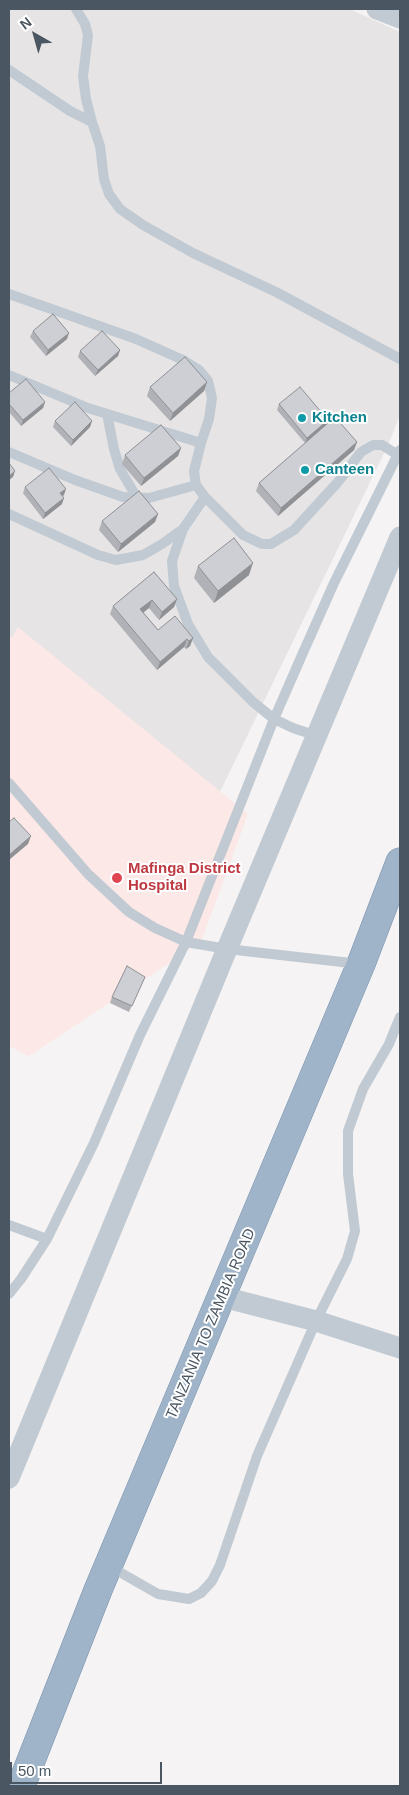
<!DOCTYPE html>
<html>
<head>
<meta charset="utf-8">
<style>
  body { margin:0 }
  #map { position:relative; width:409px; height:1795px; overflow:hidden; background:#f5f3f3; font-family:Helvetica,sans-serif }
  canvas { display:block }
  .frame { position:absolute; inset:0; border:10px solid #4a5661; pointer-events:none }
  .north { position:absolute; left:10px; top:10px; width:50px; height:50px; -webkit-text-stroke:4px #fff; paint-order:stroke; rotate:322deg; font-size:14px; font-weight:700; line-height:20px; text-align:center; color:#4a5661 }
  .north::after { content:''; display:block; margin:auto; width:18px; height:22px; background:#4a5661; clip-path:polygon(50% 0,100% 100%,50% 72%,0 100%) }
  .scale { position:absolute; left:10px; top:1762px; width:152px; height:22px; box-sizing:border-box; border:2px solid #4a5661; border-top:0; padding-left:6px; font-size:15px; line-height:18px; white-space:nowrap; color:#4a5661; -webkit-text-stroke:4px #fff; paint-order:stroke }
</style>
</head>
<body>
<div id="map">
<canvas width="409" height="1795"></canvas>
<div class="frame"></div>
<div class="north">N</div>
<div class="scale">50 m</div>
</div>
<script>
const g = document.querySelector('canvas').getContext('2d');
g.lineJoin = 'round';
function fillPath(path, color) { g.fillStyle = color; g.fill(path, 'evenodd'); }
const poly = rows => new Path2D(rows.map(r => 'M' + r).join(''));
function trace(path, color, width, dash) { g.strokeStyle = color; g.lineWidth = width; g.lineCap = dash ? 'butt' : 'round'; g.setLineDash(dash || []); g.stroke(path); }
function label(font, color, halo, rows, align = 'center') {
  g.font = font + ' Helvetica,sans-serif'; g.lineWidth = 4; g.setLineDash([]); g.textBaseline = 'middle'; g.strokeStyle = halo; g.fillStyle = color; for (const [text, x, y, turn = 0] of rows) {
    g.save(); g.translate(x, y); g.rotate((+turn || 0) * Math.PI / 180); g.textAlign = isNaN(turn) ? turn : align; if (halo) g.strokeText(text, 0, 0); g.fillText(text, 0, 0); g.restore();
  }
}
fillPath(poly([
  [9,9,350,9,400,32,400,415,388,445,220,792,18,628,12,638,9,636]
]), '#e6e4e5');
fillPath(poly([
  [18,627,248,814,201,942,29,1056,9,1046,9,636,12,638]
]), '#fce8e6');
const trunk = poly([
  [21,1786,98,1590,361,964,400,862]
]);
trace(trunk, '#7690ad', 29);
trace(poly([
  [76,9,85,24,88,35,83,76,86,99,92,122,100,146,104,179,109,194,120,209,143,225,193,253,278,293,400,359],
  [9,70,70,111,92,122],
  [9,294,136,339,183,360,199,370,208,381,212,398,209,419,201,443,194,471,196,485,205,497,243,535,262,544,271,544,294,530,338,482,361,452,373,445,382,445,398,455],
  [9,375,88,408,201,443],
  [107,414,114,449,120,469,137,498],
  [9,452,75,480,123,497,149,498,196,485],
  [205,497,183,529,172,561,174,586,188,624,208,657,253,702,274,719,293,728,317,736],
  [9,514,98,555,116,560,143,555,162,544,183,529],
  [9,783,88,874,129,912,155,928,186,942,227,949,360,964],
  [9,1225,47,1239],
  [9,1294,21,1279,47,1239,94,1143,140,1035,186,942,274,719,302,655,334,583,400,450],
  [109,1566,158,1594,189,1599,201,1593,212,1581,220,1565,257,1456,316,1321,347,1259,355,1231,348,1174,348,1131,363,1089,389,1044,400,1017]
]), '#c1cad2', 10);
trace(poly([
  [377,9,400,18],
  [223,1297,316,1321,400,1348],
  [9,1478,227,949,400,537]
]), '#c1cad2', 21);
trace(trunk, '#9fb4c9', 28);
fillPath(poly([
  [33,331,67,339,46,356,30,337],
  [120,350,118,356,95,376,78,357,80,351],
  [207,382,204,391,170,421,147,396,150,387],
  [9,393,45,402,43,408,21,426,9,412],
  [279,404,327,424,357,442,354,450,278,516,256,491,259,483,305,443,277,410],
  [55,421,92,421,90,427,71,446,53,427],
  [181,448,178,456,141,486,122,464,125,455],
  [25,487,64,495,62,496,62,504,43,519,23,493],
  [158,514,155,522,118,552,99,530,102,521],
  [198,566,249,575,214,603,194,578],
  [154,572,177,599,174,607,159,620,149,608,143,612,158,630,193,638,190,646,186,649,184,647,157,670,110,614,113,606],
  [145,977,129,1012,110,1003,112,997]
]), '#b0b2b7');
fillPath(poly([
  [69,333,67,339,46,356,48,350],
  [120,350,118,356,95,376,98,370],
  [207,382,204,391,170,421,173,413],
  [45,402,43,408,21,426,23,420],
  [328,420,326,426,305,444,307,438],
  [92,421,90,427,71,446,73,440],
  [357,442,354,450,278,516,281,508],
  [181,448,178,456,141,486,144,478],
  [15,471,13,477,9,480,9,476],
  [66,489,64,495,58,499,60,493],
  [64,498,62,504,43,519,45,513],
  [158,514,155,522,118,552,121,544],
  [253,563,249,575,214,603,218,591],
  [177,599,174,607,159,620,162,612],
  [152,600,149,608,138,617,140,609],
  [193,638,190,646,186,649,189,641],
  [187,639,184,647,157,670,160,662],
  [31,836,28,844,9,860,9,855]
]), '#909195');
const building = poly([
  [53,314,69,333,48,350,33,331,53,314],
  [102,331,120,350,98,370,80,351,102,331],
  [185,357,207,382,173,413,150,387,185,357],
  [26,379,45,402,23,420,9,404,9,393,26,379],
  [300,387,328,420,307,438,279,404,300,387],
  [75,402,92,421,73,440,55,421,75,402],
  [335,417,357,442,281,508,259,483,335,417],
  [161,425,181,448,144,478,125,455,161,425],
  [9,463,15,471,9,476,9,463],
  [49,468,66,489,60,493,64,498,45,513,25,487,49,468],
  [139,491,158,514,121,544,102,521,139,491],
  [234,538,253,563,218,591,198,566,234,538],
  [154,572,177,599,162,612,152,600,140,609,158,630,175,616,193,638,189,641,187,639,160,662,113,606,154,572],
  [14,818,31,836,9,855,9,822,14,818],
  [127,966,145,977,132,1006,112,997,127,966]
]);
fillPath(building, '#cdcfd5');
trace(building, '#909195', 1);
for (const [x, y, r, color] of [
  [302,418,5,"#0f9aa8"],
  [305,470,5,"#0f9aa8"],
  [117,878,6,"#e0444e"]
]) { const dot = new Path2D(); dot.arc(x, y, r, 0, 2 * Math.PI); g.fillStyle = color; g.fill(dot); trace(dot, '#fff', 2); }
label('bold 15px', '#0d838f', '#fff', [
  ["Kitchen",312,418],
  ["Canteen",315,470]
], 'left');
label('bold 15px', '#be3a42', '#fff', [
  ["Mafinga District",128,869],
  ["Hospital",128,886]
], 'left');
label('15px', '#4a5661', '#fff', [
  ["TANZANIA TO ZAMBIA ROAD",211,1324,-67]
]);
</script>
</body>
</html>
